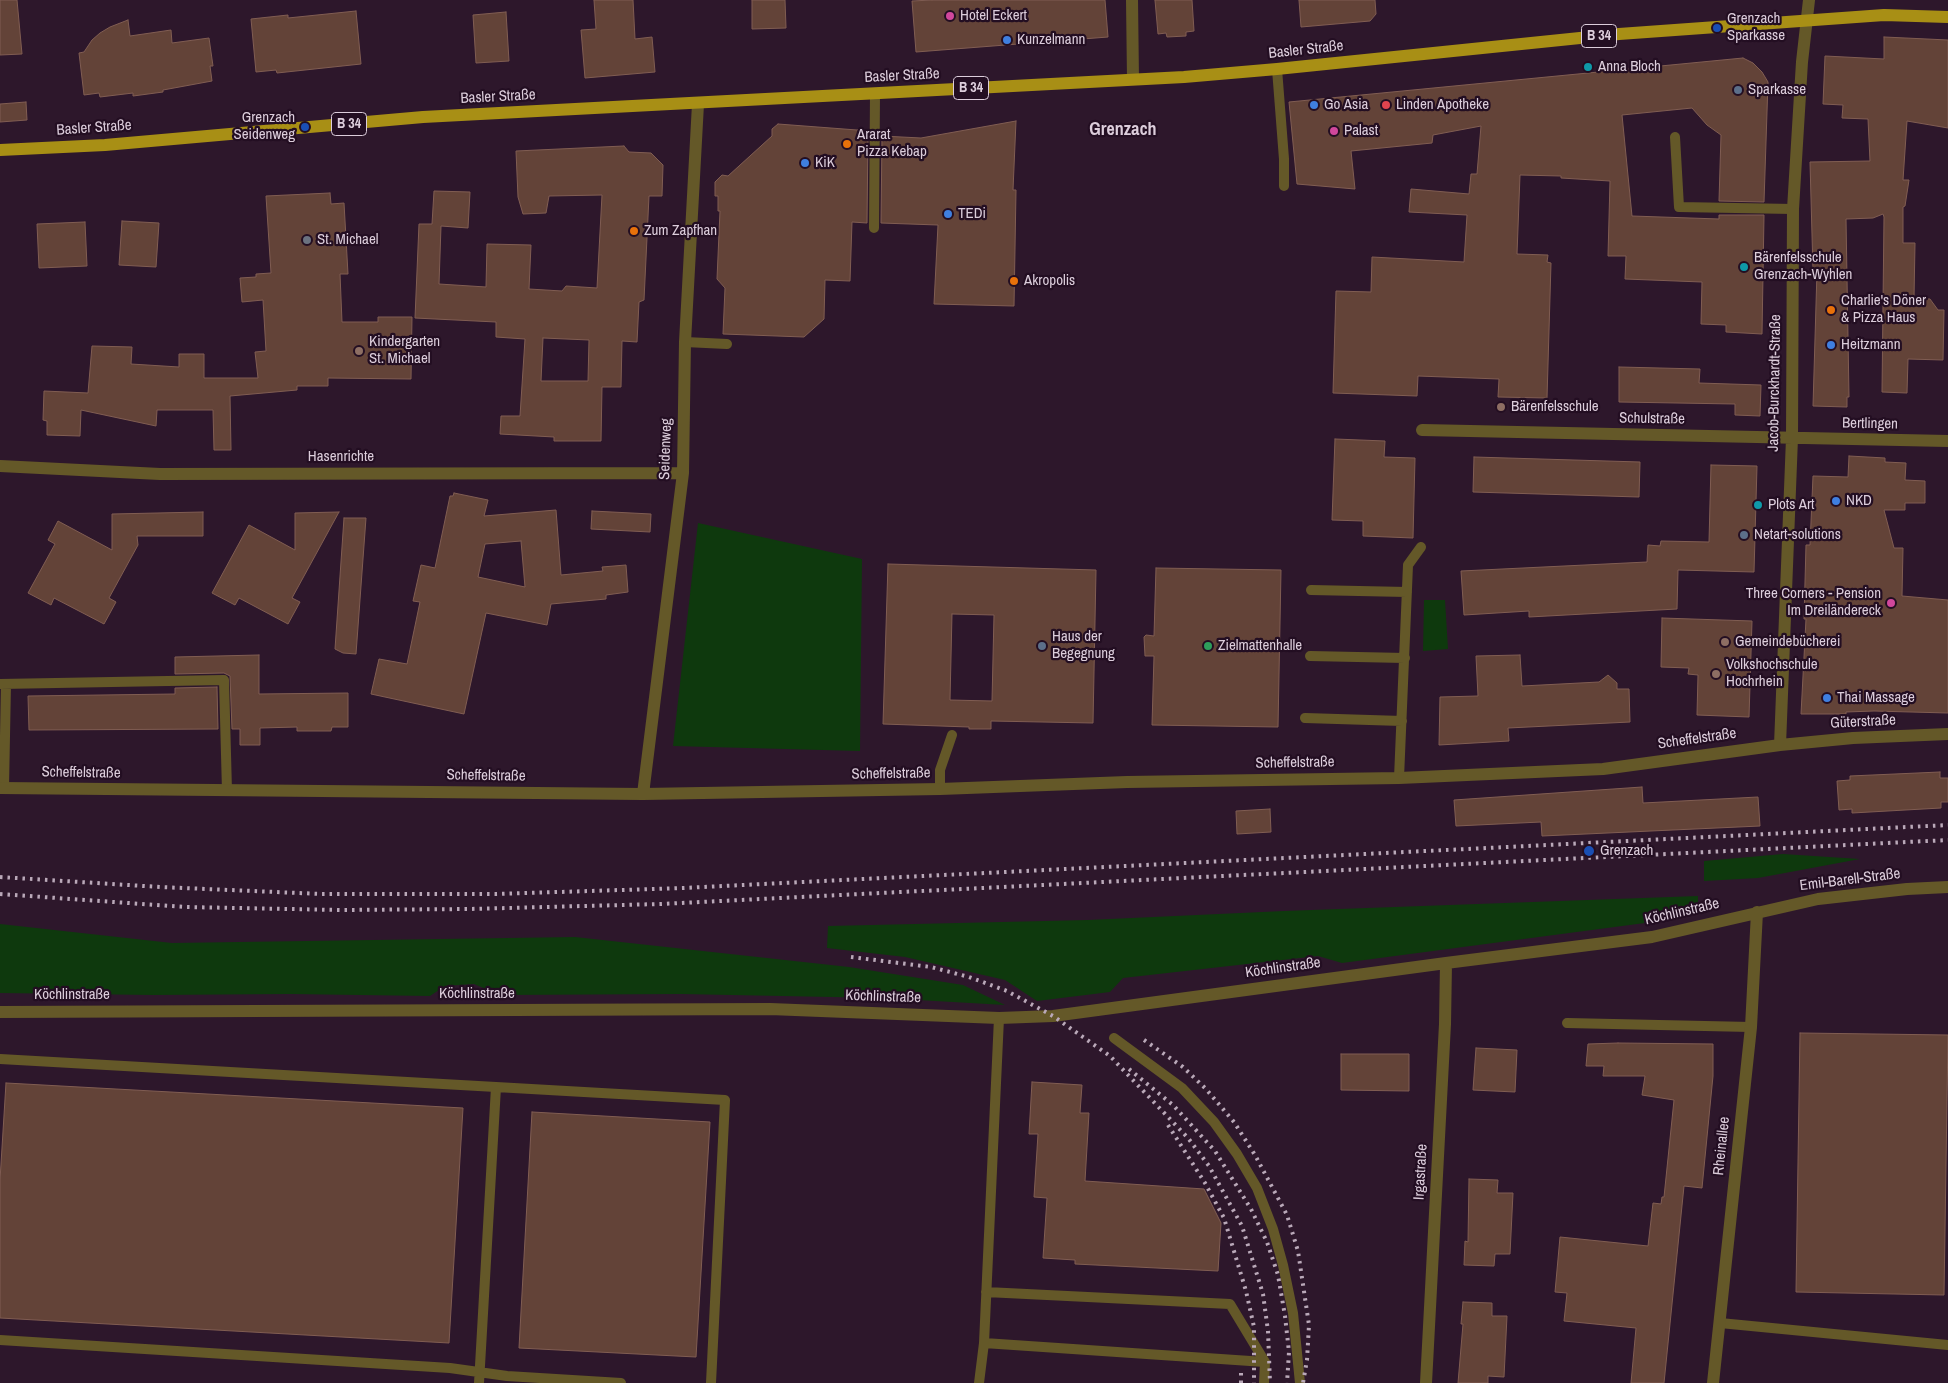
<!DOCTYPE html>
<html>
<head>
<meta charset="utf-8">
<style>
  body { margin:0 }
  canvas { display:block; background:#2d172b }
</style>
</head>
<body>
<canvas width="1948" height="1383"></canvas>
<script>
const g = document.querySelector('canvas').getContext('2d');
g.lineJoin = 'round';
function fillPath(path, color) { g.fillStyle = color; g.fill(path, 'evenodd'); }
const poly = rows => new Path2D(rows.map(r => 'M' + r).join(''));
function trace(path, color, width, dash) { g.strokeStyle = color; g.lineWidth = width; g.lineCap = dash ? 'butt' : 'round'; g.setLineDash(dash || []); g.stroke(path); }
function label(font, color, halo, rows, align = 'center') {
  g.font = font + ' "Archivo Narrow",sans-serif'; g.lineWidth = 4.5; g.setLineDash([]); g.textBaseline = 'middle'; g.strokeStyle = halo; g.fillStyle = color; for (const [text, x, y, turn = 0] of rows) {
    g.save(); g.translate(x, y); g.rotate((+turn || 0) * Math.PI / 180); g.textAlign = isNaN(turn) ? turn : align; if (halo) g.strokeText(text, 0, 0); g.fillText(text, 0, 0); g.restore();
  }
}
fillPath(poly([
  [698,523,862,559,860,751,673,746],
  [1424,600,1445,600,1448,649,1423,651],
  [1783,854,1860,859,1758,878,1704,881,1704,861],
  [1698,896,1698,909,1660,921,1342,963,1318,956,1123,978,1110,992,1037,1001,1005,980,905,957,827,948,828,926,1088,920,1284,911],
  [0,924,172,943,575,937,849,967,963,985,1005,1005,883,998,681,994,500,995,474,984,445,986,430,996,290,994,153,995,0,993]
]), '#0e390d');
const building = poly([
  [0,0,17,0,22,54,0,55,0,0],
  [594,0,633,0,635,39,652,37,655,72,585,78,581,30,596,29,594,0],
  [752,0,785,0,786,28,752,29,752,0],
  [932,0,1105,0,1108,37,916,52,912,1,932,0],
  [1155,0,1192,0,1194,31,1186,32,1186,36,1167,37,1166,33,1158,34,1155,0],
  [1299,0,1375,0,1376,14,1370,21,1301,27,1299,0],
  [356,11,361,64,277,73,276,70,256,72,251,19,288,15,288,18,356,11],
  [506,12,509,61,476,63,473,15,506,12],
  [128,20,130,36,171,30,172,43,209,38,213,66,210,66,212,81,163,90,163,92,133,96,133,93,100,97,99,93,84,95,79,53,84,52,92,40,100,33,110,27,128,20],
  [1884,37,1948,40,1948,128,1907,121,1903,180,1909,180,1905,206,1903,207,1903,243,1915,243,1914,298,1930,299,1938,310,1944,310,1943,360,1908,359,1907,393,1882,392,1884,217,1883,214,1873,218,1846,219,1849,397,1847,397,1847,407,1813,406,1817,271,1813,271,1810,162,1870,161,1868,119,1842,118,1843,105,1823,104,1825,56,1884,59,1884,37],
  [1743,58,1753,63,1762,72,1768,82,1764,202,1719,201,1721,135,1707,125,1692,108,1622,115,1632,216,1719,219,1719,215,1764,215,1762,334,1726,332,1726,325,1701,324,1702,282,1625,279,1626,256,1608,256,1610,181,1561,178,1561,176,1520,175,1517,254,1548,255,1547,262,1551,263,1547,398,1498,397,1499,379,1418,376,1417,396,1333,393,1336,291,1371,292,1372,257,1464,262,1467,215,1409,212,1411,189,1469,194,1471,174,1477,174,1481,126,1433,135,1432,143,1351,151,1355,189,1297,184,1289,102,1743,58],
  [26,102,27,120,0,122,0,104,26,102],
  [1016,121,1013,190,1016,190,1014,306,934,304,938,225,881,223,882,136,921,138,1016,121],
  [778,124,857,130,861,128,868,133,867,223,852,222,850,281,825,280,824,319,804,337,723,334,725,288,717,279,720,211,718,211,718,196,715,196,715,182,722,175,728,176,772,136,772,129,778,124],
  [624,146,629,152,651,153,663,165,662,196,649,196,644,300,639,302,637,342,622,341,621,387,602,387,601,441,554,441,554,437,500,434,501,416,520,416,525,339,496,337,496,322,415,318,419,224,432,224,434,191,470,192,468,228,441,226,439,284,486,287,487,244,531,245,529,289,562,291,566,286,597,288,602,195,549,196,546,213,523,214,518,197,516,151,624,146],
  [543,338,589,340,588,381,541,381,543,338],
  [330,193,331,204,344,203,348,274,340,274,342,322,378,322,378,317,412,317,411,379,328,378,328,386,297,386,297,390,230,396,231,450,214,450,213,410,157,410,156,426,81,410,80,436,47,435,47,421,43,420,44,391,88,393,92,346,132,347,131,364,179,367,179,354,204,354,204,378,258,378,255,352,266,351,263,300,242,302,240,278,256,277,256,274,271,273,266,196,330,193],
  [122,221,159,223,156,267,119,265,122,221],
  [85,222,87,266,39,268,37,224,85,222],
  [1619,367,1700,369,1699,383,1761,385,1760,416,1735,415,1735,404,1619,402,1619,367],
  [1335,439,1385,441,1384,457,1415,458,1413,538,1363,536,1363,521,1332,520,1335,439],
  [1849,456,1885,458,1885,462,1906,463,1905,480,1925,481,1925,503,1905,503,1905,510,1884,510,1894,548,1903,548,1902,596,1948,600,1948,713,1874,711,1846,712,1846,714,1801,714,1806,619,1804,619,1806,545,1810,545,1813,476,1848,477,1849,456],
  [1474,457,1640,462,1639,497,1473,492,1474,457],
  [1711,465,1757,466,1754,572,1678,570,1677,609,1529,617,1529,611,1464,615,1461,571,1647,562,1648,545,1660,546,1661,541,1709,542,1711,465],
  [454,493,488,500,484,516,556,510,561,575,603,571,602,567,626,565,628,592,606,595,606,599,551,604,547,625,486,613,464,714,371,694,379,659,407,664,420,602,413,601,421,565,435,568,450,496,453,496,454,493],
  [521,541,525,587,478,577,485,544,521,541],
  [592,511,651,514,650,532,591,529,592,511],
  [203,512,203,536,137,536,138,545,109,598,116,602,104,624,54,598,51,605,28,593,55,544,48,540,58,521,112,550,112,514,203,512],
  [339,512,292,598,300,602,288,624,239,598,235,605,212,593,249,525,295,550,295,513,339,512],
  [344,518,366,518,356,654,343,653,335,649,344,518],
  [888,564,1096,570,1093,723,991,721,991,729,969,729,969,727,883,724,888,564],
  [952,614,994,615,992,701,950,700,952,614],
  [1156,568,1281,570,1278,727,1152,725,1154,656,1145,656,1144,637,1146,635,1154,636,1156,568],
  [1662,618,1752,621,1749,717,1697,715,1698,675,1688,674,1689,668,1661,667,1662,618],
  [259,655,259,694,348,693,348,727,332,727,331,731,297,731,297,727,260,728,260,745,240,745,240,729,232,729,230,676,224,673,175,674,175,657,259,655],
  [1520,655,1522,686,1599,682,1608,675,1617,683,1617,689,1629,689,1630,722,1508,728,1509,741,1439,745,1440,697,1478,696,1476,656,1520,655],
  [217,687,218,729,29,730,28,696,175,694,175,688,217,687],
  [1940,772,1940,778,1948,778,1948,802,1941,802,1941,808,1852,813,1852,809,1839,810,1837,781,1850,780,1850,776,1940,772],
  [1642,787,1643,803,1758,797,1760,826,1542,836,1541,822,1456,826,1454,800,1642,787],
  [1270,809,1271,832,1237,834,1236,811,1270,809],
  [1800,1033,1948,1035,1944,1295,1796,1292,1800,1033],
  [1618,1043,1713,1044,1713,1076,1702,1188,1684,1186,1664,1383,1631,1383,1636,1328,1564,1321,1567,1293,1555,1292,1560,1237,1648,1246,1653,1203,1661,1204,1662,1197,1664,1197,1674,1100,1642,1095,1645,1076,1603,1076,1604,1066,1586,1066,1588,1044,1618,1043],
  [1476,1048,1517,1050,1515,1092,1473,1090,1476,1048],
  [1341,1054,1409,1054,1409,1091,1341,1090,1341,1054],
  [1032,1082,1082,1085,1080,1113,1089,1113,1085,1181,1204,1189,1221,1223,1218,1271,1075,1264,1075,1260,1043,1258,1047,1198,1034,1197,1038,1134,1029,1134,1032,1082],
  [6,1083,463,1108,449,1343,0,1318,0,1180,6,1083],
  [532,1112,710,1122,696,1357,519,1348,532,1112],
  [1469,1179,1498,1180,1497,1193,1513,1193,1510,1254,1495,1254,1494,1266,1464,1265,1465,1241,1468,1242,1469,1179],
  [1463,1302,1492,1303,1492,1316,1507,1316,1504,1377,1488,1376,1488,1383,1458,1383,1463,1324,1461,1324,1463,1302]
]);
fillPath(building, '#634338');
trace(building, '#805d52', 1);
trace(poly([
  [1277,69,1284,159,1284,186],
  [1675,137,1679,207,1793,209],
  [874,228,875,94],
  [685,342,727,344],
  [1311,590,1407,592],
  [1310,656,1405,658],
  [0,684,224,680,227,791],
  [1305,718,1402,721],
  [1399,778,1408,565,1421,547],
  [4,788,6,684],
  [940,789,940,770,952,735],
  [1567,1023,1751,1027],
  [1114,1038,1182,1088,1214,1122,1237,1154,1257,1188,1273,1229,1283,1265,1293,1313,1300,1383],
  [0,1059,496,1087],
  [986,1292,1230,1304,1265,1362,1264,1383],
  [1720,1323,1948,1345],
  [0,1340,450,1368,507,1376,621,1383],
  [984,1343,1265,1362],
  [479,1383,496,1087,725,1100,711,1383],
  [979,1383,984,1343,999,1018]
]), '#645828', 10);
trace(poly([
  [1132,0,1133,79],
  [1422,430,1948,441],
  [0,466,160,474,683,473],
  [1780,745,1792,438,1793,209,1802,62,1809,0],
  [0,788,643,794,940,789,1127,782,1399,778,1603,769,1780,745,1853,738,1948,734],
  [643,794,683,473,685,342,698,104],
  [0,1012,770,1009,999,1018,1053,1016,1446,963,1652,937,1818,899,1907,889,1948,887],
  [1426,1383,1445,1024,1446,963],
  [1713,1383,1751,1027,1757,912]
]), '#645828', 12);
trace(poly([
  [0,150,105,145,423,117,1184,77,1277,69,1619,34,1884,15,1948,17]
]), '#a88f15', 12);
trace(poly([
  [0,877,160,887,322,894,496,894,683,888,1948,825],
  [0,894,185,907,340,910,469,909,660,904,1948,840],
  [851,957,931,967,969,977,1007,991,1053,1016,1110,1056,1188,1138,1209,1166,1242,1226,1263,1294,1268,1331,1270,1383],
  [1144,1040,1183,1067,1206,1089,1234,1122,1255,1155,1287,1215,1298,1251,1309,1325,1307,1360,1303,1383],
  [1129,1069,1173,1105,1195,1129,1215,1151,1251,1209,1267,1242,1278,1275,1285,1316,1289,1352,1287,1383],
  [1168,1125,1205,1183,1224,1218,1246,1291,1254,1327,1254,1383],
  [1241,1383,1241,1373]
]), '#baa9b9', 4, [2.5, 5]);
for (const [x, y, r, color] of [
  [950,16,5,"#d1479c"],
  [1717,28,5,"#1a4fb4"],
  [1007,40,5,"#3f7fe0"],
  [1588,67,5,"#0f9aa8"],
  [1738,90,5,"#5c6f8a"],
  [1314,105,5,"#3f7fe0"],
  [1386,105,5,"#e0444e"],
  [305,127,5,"#1a4fb4"],
  [1334,131,5,"#d1479c"],
  [847,144,5,"#e8710a"],
  [805,163,5,"#3f7fe0"],
  [948,214,5,"#3f7fe0"],
  [634,231,5,"#e8710a"],
  [307,240,5,"#6b7280"],
  [1744,267,5,"#0f9aa8"],
  [1014,281,5,"#e8710a"],
  [1831,310,5,"#e8710a"],
  [1831,345,5,"#3f7fe0"],
  [359,351,5,"#8d6e63"],
  [1501,407,5,"#8d6e63"],
  [1836,501,5,"#3f7fe0"],
  [1758,505,5,"#0f9aa8"],
  [1744,535,5,"#5c6f8a"],
  [1891,603,5,"#d1479c"],
  [1725,642,5,"#8d6e63"],
  [1042,646,5,"#5c6f8a"],
  [1208,646,5,"#2e9e5b"],
  [1716,674,5,"#8d6e63"],
  [1827,698,5,"#3f7fe0"],
  [1589,851,6,"#1a4fb4"]
]) { const dot = new Path2D(); dot.arc(x, y, r, 0, 2 * Math.PI); g.fillStyle = color; g.fill(dot); trace(dot, '#230e22', 2); }
for (const [x, y, w] of [
  [1599,36,35],
  [971,88,35],
  [349,124,35]
]) { const box = new Path2D(); box.roundRect(x - w / 2, y - 11.5, w, 23, 4); g.fillStyle = '#230e22'; g.fill(box); trace(box, '#dccddb', 1); }
label('bold 14px', '#dccddb', null, [
  ["B 34",1599,36],
  ["B 34",971,88],
  ["B 34",349,124]
]);
label('15px', '#dccddb', '#230e22', [
  ["Hotel Eckert",960,16],
  ["Grenzach",1727,19],
  ["Sparkasse",1727,36],
  ["Kunzelmann",1017,40],
  ["Anna Bloch",1598,67],
  ["Sparkasse",1748,90],
  ["Go Asia",1324,105],
  ["Linden Apotheke",1396,105],
  ["Grenzach",295,118,"right"],
  ["Seidenweg",295,135,"right"],
  ["Palast",1344,131],
  ["Ararat",857,135],
  ["Pizza Kebap",857,152],
  ["KiK",815,163],
  ["TEDi",958,214],
  ["Zum Zapfhan",644,231],
  ["St. Michael",317,240],
  ["Bärenfelsschule",1754,258],
  ["Grenzach-Wyhlen",1754,275],
  ["Akropolis",1024,281],
  ["Charlie's Döner",1841,301],
  ["& Pizza Haus",1841,318],
  ["Kindergarten",369,342],
  ["St. Michael",369,359],
  ["Heitzmann",1841,345],
  ["Bärenfelsschule",1511,407],
  ["NKD",1846,501],
  ["Plots Art",1768,505],
  ["Netart-solutions",1754,535],
  ["Three Corners - Pension",1881,594,"right"],
  ["Im Dreiländereck",1881,611,"right"],
  ["Haus der",1052,637],
  ["Begegnung",1052,654],
  ["Gemeindebücherei",1735,642],
  ["Zielmattenhalle",1218,646],
  ["Volkshochschule",1726,665],
  ["Hochrhein",1726,682],
  ["Thai Massage",1837,698],
  ["Grenzach",1600,851]
], 'left');
label('15px', '#dccddb', '#230e22', [
  ["Basler Straße",1306,50,-6],
  ["Basler Straße",902,76,-3],
  ["Basler Straße",498,97,-3],
  ["Basler Straße",94,128,-4],
  ["Jacob-Burckhardt-Straße",1775,383,-89],
  ["Schulstraße",1652,419,1],
  ["Bertlingen",1870,424,1],
  ["Seidenweg",666,449,-88],
  ["Hasenrichte",341,457],
  ["Güterstraße",1863,722,-3],
  ["Scheffelstraße",1697,739,-8],
  ["Scheffelstraße",1295,763,-1],
  ["Scheffelstraße",81,773,1],
  ["Scheffelstraße",891,774,-1],
  ["Scheffelstraße",486,776,1],
  ["Emil-Barell-Straße",1850,880,-7],
  ["Köchlinstraße",1682,912,-13],
  ["Köchlinstraße",1283,968,-8],
  ["Köchlinstraße",477,994],
  ["Köchlinstraße",72,995],
  ["Köchlinstraße",883,997,2],
  ["Rheinallee",1722,1146,-84],
  ["Irgastraße",1421,1172,-87]
]);
label('bold 18px', '#dccddb', '#230e22', [
  ["Grenzach",1123,130]
]);
</script>
</body>
</html>
